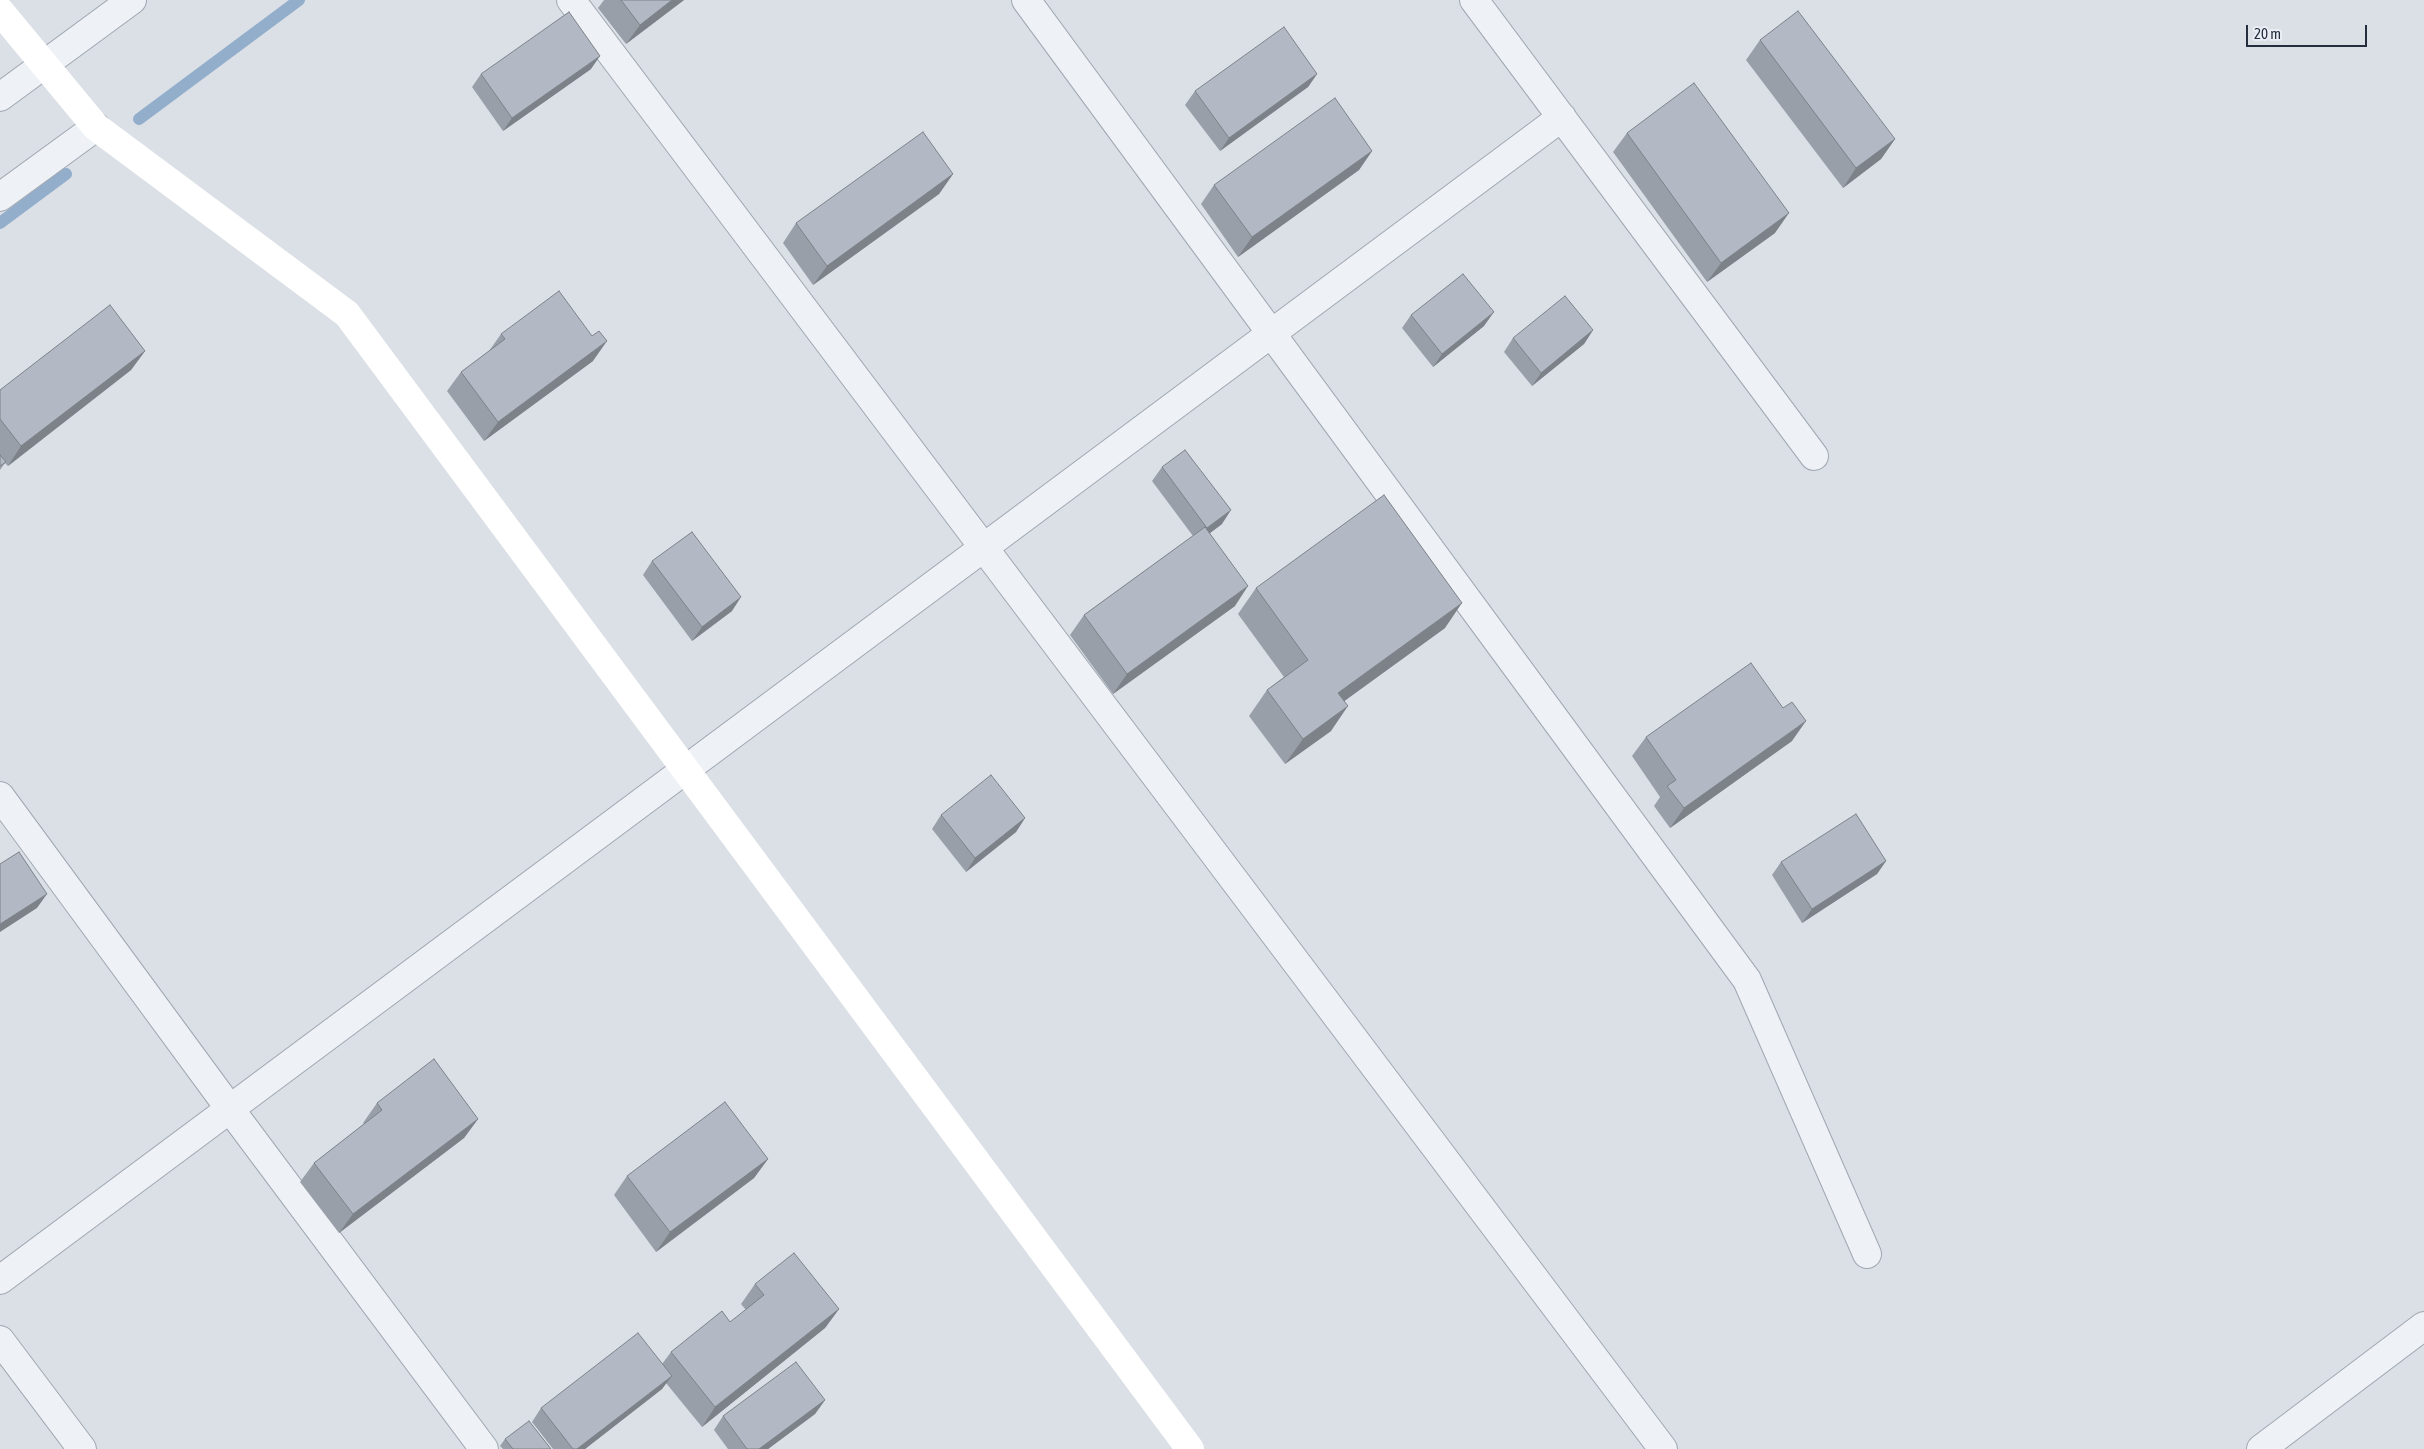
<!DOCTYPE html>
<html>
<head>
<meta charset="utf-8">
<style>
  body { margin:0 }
  #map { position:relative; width:2424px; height:1449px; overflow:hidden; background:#dbe0e7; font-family:"Asap Condensed",sans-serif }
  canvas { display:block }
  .scale { position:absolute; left:2246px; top:25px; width:121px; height:22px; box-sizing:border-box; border:2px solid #242e3e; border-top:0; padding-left:6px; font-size:15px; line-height:18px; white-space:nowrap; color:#242e3e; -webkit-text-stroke:4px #ebeff5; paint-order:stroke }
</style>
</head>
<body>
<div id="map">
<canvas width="2424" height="1449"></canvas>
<div class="scale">20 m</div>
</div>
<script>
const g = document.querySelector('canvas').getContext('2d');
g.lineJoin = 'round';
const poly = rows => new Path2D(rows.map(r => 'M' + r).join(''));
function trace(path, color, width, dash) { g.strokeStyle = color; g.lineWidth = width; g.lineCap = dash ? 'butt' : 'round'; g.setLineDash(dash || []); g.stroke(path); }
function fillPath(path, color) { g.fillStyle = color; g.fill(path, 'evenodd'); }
trace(poly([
  [139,119,299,0],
  [0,223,66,174]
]), '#93aecb', 12);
const street = poly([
  [571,0,1663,1449],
  [1026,0,1747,980,1867,1254],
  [1474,0,1814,456],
  [0,97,132,0],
  [0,197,96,127],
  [0,796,230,1109,484,1449],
  [0,1280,1562,117],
  [0,1340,82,1449],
  [2261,1449,2424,1326]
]);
trace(street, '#a0a7b1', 30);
trace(street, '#eef1f5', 28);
trace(poly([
  [0,11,96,127,347,314,1190,1449]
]), '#fff', 28);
fillPath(poly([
  [604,0,684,0,626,44,598,8],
  [1760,40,1895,139,1881,159,1843,188,1746,60],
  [591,69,503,131,472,87,481,74],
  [1317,74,1308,87,1220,151,1185,105,1195,91],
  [1627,133,1775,233,1707,282,1613,152],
  [1372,151,1359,170,1238,257,1201,204,1214,185],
  [953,174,939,194,813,285,783,243,796,223],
  [1411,315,1484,326,1433,367,1402,328],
  [1593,330,1584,344,1532,386,1504,352,1513,338],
  [501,334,592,336,593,361,484,441,447,391,461,372,489,351],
  [145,351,131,370,8,466,5,463,0,470,0,390],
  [1162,467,1222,524,1210,533,1235,606,1113,694,1070,635,1084,615,1193,536,1152,481],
  [652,561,732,611,692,641,643,575],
  [1256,588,1445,628,1344,701,1331,731,1285,764,1249,716,1267,690,1284,677,1238,614],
  [1646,737,1792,741,1670,828,1654,806,1660,797,1632,756],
  [941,815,1025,818,1016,832,966,872,932,829],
  [1886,861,1877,874,1802,923,1772,875,1781,862],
  [377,1103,478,1119,464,1138,339,1233,300,1182,314,1163,364,1124,363,1123],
  [768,1159,754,1178,656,1252,614,1195,627,1176],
  [755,1284,839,1309,825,1328,702,1427,666,1383,662,1389,585,1449,553,1449,532,1422,541,1408,662,1364,671,1352,730,1322,746,1310,741,1304],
  [825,1400,815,1414,768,1449,728,1449,714,1430,723,1416],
  [505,1439,551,1449,503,1449,500,1446]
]), '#999fa9');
fillPath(poly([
  [672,0,684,0,626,44,640,25],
  [600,56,591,69,503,131,512,118],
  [1317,74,1308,87,1220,151,1229,138],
  [1895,139,1881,159,1843,188,1856,168],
  [1372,151,1359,170,1238,257,1252,237],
  [953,174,939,194,813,285,827,266],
  [1789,213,1775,233,1707,282,1721,263],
  [1494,312,1484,326,1433,367,1442,354],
  [1593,330,1584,344,1532,386,1541,373],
  [607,341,593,361,484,441,498,422],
  [145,351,131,370,8,466,21,446],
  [1231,510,1222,524,1198,542,1207,528],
  [1248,586,1235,606,1113,694,1127,674],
  [741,597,732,611,692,641,702,627],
  [1462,603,1445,628,1321,718,1338,693],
  [1348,706,1331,731,1285,764,1303,739],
  [1806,721,1792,741,1670,828,1684,808],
  [1025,818,1016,832,966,872,975,858],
  [1886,861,1877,874,1802,923,1812,909],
  [47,894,37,908,0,932,0,924],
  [478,1119,464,1138,339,1233,353,1214],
  [768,1159,754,1178,656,1252,670,1232],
  [839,1309,825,1328,702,1427,715,1407],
  [672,1376,662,1389,585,1449,577,1449],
  [825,1400,815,1414,768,1449,759,1449]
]), '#7d8289');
const building = poly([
  [621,0,672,0,640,25,621,0],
  [1798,11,1895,139,1856,168,1760,40,1798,11],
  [569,12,600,56,512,118,481,74,569,12],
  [1284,27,1317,74,1229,138,1195,91,1284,27],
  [1694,83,1789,213,1721,263,1627,133,1694,83],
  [1335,98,1372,151,1252,237,1214,185,1335,98],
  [923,132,953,174,827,266,796,223,923,132],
  [1463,274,1494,312,1442,354,1411,315,1463,274],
  [559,291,592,336,599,331,607,341,498,422,461,372,505,339,501,334,559,291],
  [1565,296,1593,330,1541,373,1513,338,1565,296],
  [110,305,145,351,21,446,0,419,0,390,110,305],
  [1185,450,1231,510,1207,528,1162,467,1185,450],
  [0,455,6,462,0,466,0,455],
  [1384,495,1462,603,1338,693,1348,706,1303,739,1267,690,1308,660,1256,588,1384,495],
  [1205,527,1248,586,1127,674,1084,615,1205,527],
  [692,532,741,597,702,627,652,561,692,532],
  [1751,663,1783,708,1792,702,1806,721,1684,808,1667,786,1676,780,1646,737,1751,663],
  [991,775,1025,818,975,858,941,815,991,775],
  [1856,814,1886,861,1812,909,1781,862,1856,814],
  [19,852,47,894,0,924,0,864,19,852],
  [434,1059,478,1119,353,1214,314,1163,382,1110,377,1103,434,1059],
  [725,1102,768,1159,670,1232,627,1176,725,1102],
  [794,1253,839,1309,715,1407,671,1352,722,1311,730,1322,764,1295,755,1284,794,1253],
  [638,1333,672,1376,577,1449,573,1449,541,1408,638,1333],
  [796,1362,825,1400,759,1449,747,1449,723,1416,796,1362],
  [529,1421,551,1449,513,1449,505,1439,529,1421]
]);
fillPath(building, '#b2b9c4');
trace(building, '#7d8289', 1);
</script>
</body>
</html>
